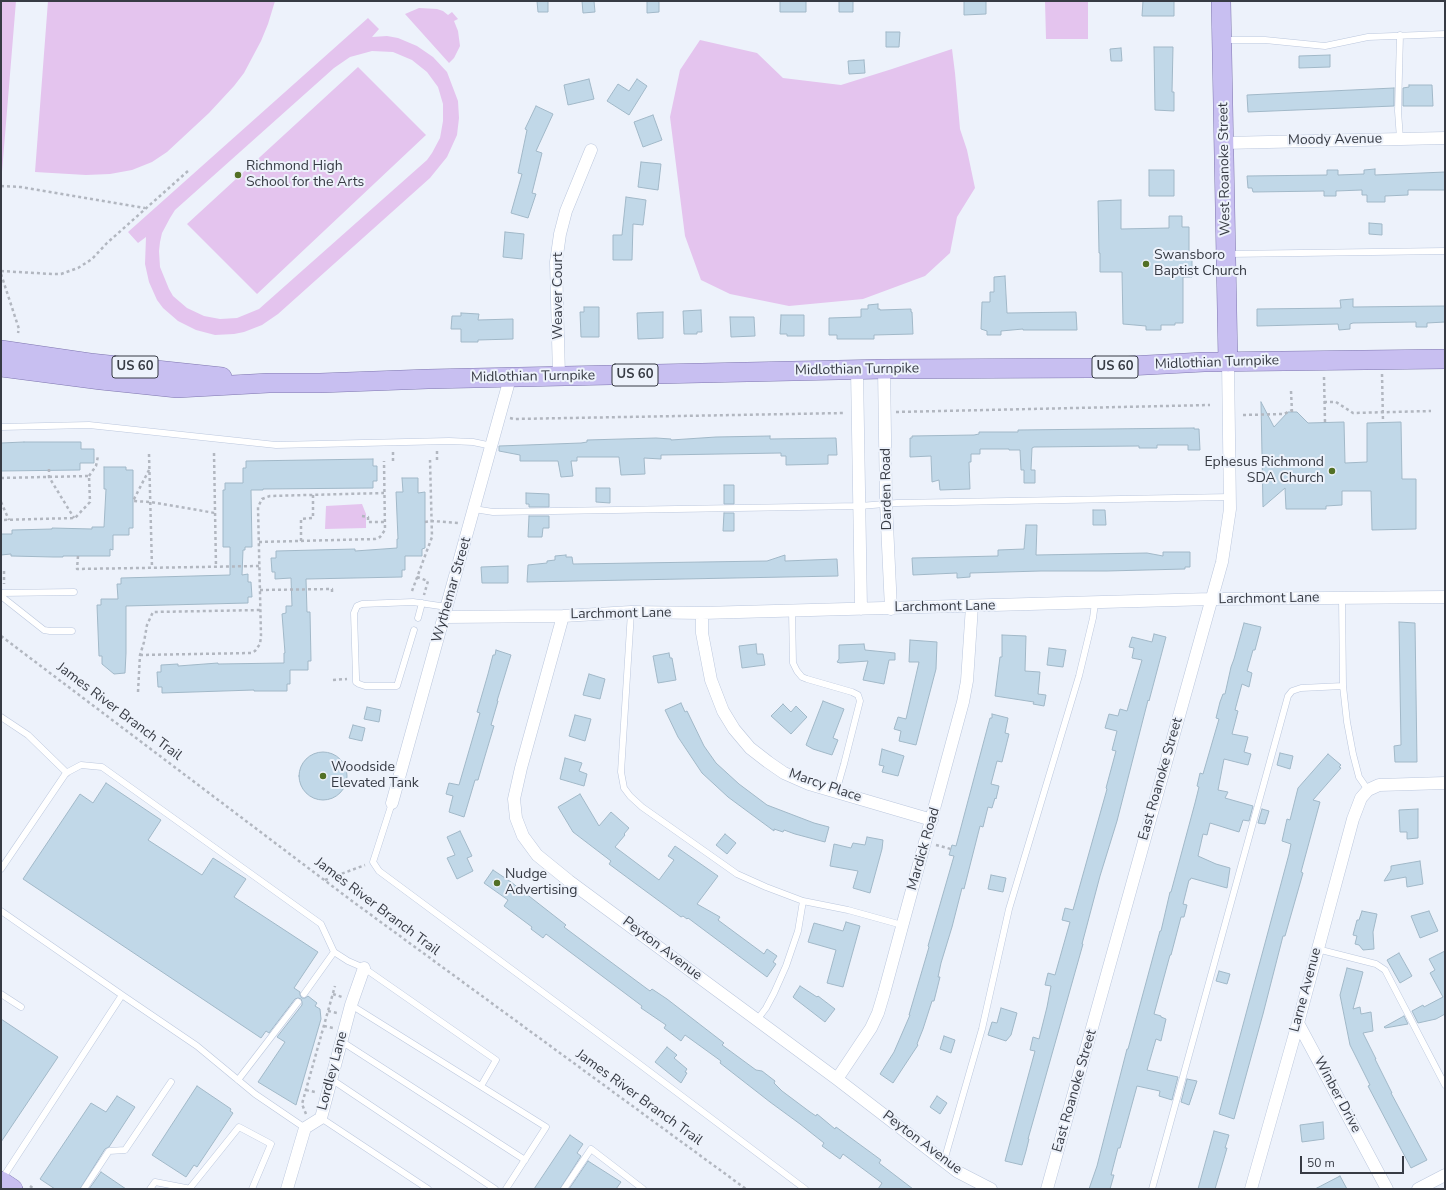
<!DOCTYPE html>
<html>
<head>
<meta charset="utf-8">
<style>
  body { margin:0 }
  #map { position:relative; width:1446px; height:1190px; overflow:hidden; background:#edf2fb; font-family:"Nunito Sans",sans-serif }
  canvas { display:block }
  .frame { position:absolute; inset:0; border:2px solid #373b44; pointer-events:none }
  .scale { position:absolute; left:1300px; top:1156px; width:104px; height:18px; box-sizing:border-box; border:2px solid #373b44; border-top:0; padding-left:5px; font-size:12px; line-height:14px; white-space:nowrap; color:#373b44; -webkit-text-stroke:3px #edf2fb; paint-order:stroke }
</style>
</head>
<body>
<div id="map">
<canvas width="1446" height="1190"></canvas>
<div class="frame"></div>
<div class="scale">50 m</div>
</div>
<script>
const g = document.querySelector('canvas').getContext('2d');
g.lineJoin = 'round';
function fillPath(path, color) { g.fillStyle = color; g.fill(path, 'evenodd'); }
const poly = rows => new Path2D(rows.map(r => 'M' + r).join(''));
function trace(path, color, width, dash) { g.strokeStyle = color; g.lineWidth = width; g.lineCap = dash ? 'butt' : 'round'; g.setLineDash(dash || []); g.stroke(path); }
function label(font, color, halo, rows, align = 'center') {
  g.font = font + ' "Nunito Sans",sans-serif'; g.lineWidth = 4; g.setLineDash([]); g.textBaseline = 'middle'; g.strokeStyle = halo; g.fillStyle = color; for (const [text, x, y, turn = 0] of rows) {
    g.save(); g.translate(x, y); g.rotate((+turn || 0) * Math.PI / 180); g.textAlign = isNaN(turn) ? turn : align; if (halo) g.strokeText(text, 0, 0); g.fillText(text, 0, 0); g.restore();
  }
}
fillPath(poly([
  [1,1,16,1,1,184],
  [48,1,275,1,268,24,261,41,244,73,234,86,209,113,167,152,152,162,132,170,110,174,86,175,35,172],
  [1045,1,1088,1,1088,39,1046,39],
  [419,8,437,9,443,11,448,15,452,12,458,19,454,21,458,31,460,46,454,58,449,63,405,14],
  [368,18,379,29,372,37,387,36,398,38,417,46,433,57,447,72,458,101,459,118,457,135,447,157,430,178,278,314,262,325,244,332,234,334,215,335,196,330,178,321,163,308,157,300,149,282,145,264,146,237,138,243,128,232],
  [372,51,393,52,412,60,427,72,438,87,443,104,443,121,440,138,432,153,427,160,259,309,237,318,220,319,204,316,187,308,173,296,169,289,160,267,159,251,160,242,162,233,170,218,175,210,334,68,350,57],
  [700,40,757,53,783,78,841,85,892,69,952,49,955,73,960,129,967,150,975,188,957,217,950,253,925,276,863,299,789,306,730,294,701,280,685,236,670,117,680,70],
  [358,67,426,135,257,294,187,224],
  [362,504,366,514,366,528,325,529,326,506]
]), '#e4c4ee');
const building = poly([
  [537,1,548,1,548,12,538,12,537,1],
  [582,1,594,1,595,12,583,13,582,1],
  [647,1,659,1,659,12,647,13,647,1],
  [780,1,806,1,806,12,780,12,780,1],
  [839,1,853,1,853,12,839,12,839,1],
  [964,1,986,1,986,14,964,15,964,1],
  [1143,1,1174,1,1174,16,1142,16,1143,1],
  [886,32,900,32,899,47,886,47,886,32],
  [1154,47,1173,47,1172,92,1174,92,1174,111,1155,110,1154,47],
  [1121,48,1122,61,1111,61,1110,49,1121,48],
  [1330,55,1330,67,1299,68,1299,56,1330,55],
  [864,60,865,73,849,74,848,61,864,60],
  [589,79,594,99,568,105,564,85,589,79],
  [637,79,647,86,629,115,607,101,618,84,629,91,637,79],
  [1409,85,1432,85,1433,106,1403,106,1403,88,1409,87,1409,85],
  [1394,88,1394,106,1248,112,1247,95,1394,88],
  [536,106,553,114,536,151,542,153,532,193,536,194,528,218,511,213,522,174,518,173,527,130,525,129,536,106],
  [653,115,662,140,643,147,634,122,653,115],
  [641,162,661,164,658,190,638,187,641,162],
  [1375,169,1375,175,1445,172,1445,190,1408,190,1408,195,1385,196,1385,202,1367,202,1367,195,1362,195,1362,190,1336,191,1336,196,1324,196,1324,191,1253,192,1252,188,1248,188,1247,176,1327,175,1327,170,1338,170,1338,175,1364,174,1364,170,1375,169],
  [1149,170,1174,170,1174,196,1149,196,1149,170],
  [626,197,646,200,643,225,633,224,632,260,613,260,613,235,622,235,626,197],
  [1121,200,1121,229,1169,228,1169,216,1182,216,1182,227,1189,227,1189,256,1192,256,1192,277,1183,277,1183,323,1175,323,1175,325,1161,325,1161,330,1146,330,1146,326,1123,324,1122,272,1100,272,1100,253,1099,253,1098,201,1121,200],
  [1369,223,1382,224,1382,235,1369,234,1369,223],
  [505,232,524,234,522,259,503,257,505,232],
  [1005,276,1007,313,1076,312,1077,330,1023,330,1023,329,1001,331,1001,335,987,335,987,331,981,329,982,302,990,302,990,292,994,292,994,277,1005,276],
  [1353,299,1353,307,1445,306,1445,322,1427,323,1427,327,1416,327,1416,322,1353,323,1350,324,1350,329,1339,330,1338,324,1257,326,1257,309,1341,308,1340,300,1353,299],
  [878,304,878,309,880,309,880,310,911,309,911,312,912,312,913,334,874,335,874,339,837,339,837,335,829,335,829,318,861,317,861,309,868,309,868,305,878,304],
  [584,307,599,307,599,337,581,337,580,312,584,312,584,307],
  [701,310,702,332,697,332,697,334,684,334,683,311,701,310],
  [663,312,663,338,638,339,637,313,663,312],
  [461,313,479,314,478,320,513,319,513,339,478,340,478,342,461,342,461,329,451,329,452,316,461,316,461,313],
  [781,315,804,315,804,336,787,336,787,334,780,334,781,315],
  [730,317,754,317,755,336,731,337,730,317],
  [1261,402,1274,427,1288,412,1297,412,1308,423,1344,422,1345,463,1367,462,1367,423,1401,422,1402,479,1416,479,1416,529,1372,530,1371,491,1342,491,1342,505,1326,506,1326,509,1286,509,1285,488,1263,507,1261,402],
  [1194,428,1194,429,1199,429,1200,450,1188,450,1188,445,1157,445,1157,448,1139,448,1139,446,1034,447,1032,448,1031,470,1035,470,1035,483,1024,483,1024,470,1021,470,1020,450,1009,450,1009,449,980,449,980,454,971,454,971,462,969,462,970,489,940,490,939,480,932,482,931,456,910,457,910,438,912,438,912,436,974,435,979,434,979,432,1018,432,1018,430,1194,428],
  [770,436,770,439,836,438,837,455,828,455,828,464,786,465,786,456,781,456,781,453,661,455,661,459,644,458,645,474,621,475,619,457,577,457,577,461,571,461,573,476,561,477,558,461,520,461,520,455,499,451,499,446,581,443,587,442,587,440,656,438,671,439,671,440,716,437,770,436],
  [24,442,81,442,81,449,94,449,94,463,80,463,80,470,1,471,1,443,24,442],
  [373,459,373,466,377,466,377,481,373,481,373,488,263,489,263,490,251,490,252,547,245,547,245,550,243,550,242,575,248,574,248,582,251,582,252,597,248,597,248,603,126,606,126,653,125,673,114,674,102,664,102,656,99,656,97,605,101,605,101,599,118,599,117,584,121,584,121,578,230,575,230,547,223,547,223,490,225,490,225,483,243,483,243,468,246,468,246,461,373,459],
  [104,467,126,467,126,470,133,470,133,528,129,528,129,535,113,535,113,550,110,549,110,556,63,556,63,557,53,557,11,556,11,554,1,555,1,534,12,534,12,530,52,529,52,528,92,529,92,527,104,527,106,489,104,489,104,467],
  [402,478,418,478,418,493,425,492,425,548,422,549,422,556,405,556,405,570,402,570,402,577,306,579,307,612,310,612,311,661,308,661,308,670,290,670,290,684,287,684,287,691,254,691,254,690,162,693,162,687,158,687,157,672,161,672,161,665,178,664,178,666,218,663,218,664,284,663,284,653,285,653,282,614,286,613,286,606,292,606,291,578,275,579,275,572,272,572,271,558,276,558,276,551,355,549,355,551,397,548,397,539,398,539,396,492,403,492,402,478],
  [724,485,734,485,734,504,724,504,724,485],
  [596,488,610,488,610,503,596,502,596,488],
  [526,493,549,494,549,507,529,507,529,504,526,504,526,493],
  [1093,510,1105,510,1106,525,1093,525,1093,510],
  [724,513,734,513,734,531,723,531,724,513],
  [529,516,549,516,549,528,543,528,542,537,528,537,529,516],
  [1026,525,1037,525,1036,555,1147,553,1163,556,1163,552,1190,552,1190,567,1185,567,1185,569,1107,571,1041,571,970,573,970,577,957,578,957,573,913,575,912,558,998,556,998,550,1024,549,1026,525],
  [566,555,566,557,572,557,573,564,767,561,785,555,785,561,837,559,838,576,527,582,528,565,547,563,547,561,555,560,555,556,566,555],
  [508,566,508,583,482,583,481,567,508,566],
  [1399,622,1415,623,1417,762,1395,762,1394,746,1401,745,1399,622],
  [1244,623,1261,627,1255,650,1253,650,1247,671,1252,673,1249,687,1242,684,1235,710,1238,711,1232,734,1248,737,1244,752,1251,754,1248,765,1224,759,1218,790,1228,792,1225,798,1253,806,1249,821,1243,820,1239,832,1210,823,1207,835,1203,834,1198,856,1216,864,1230,868,1227,888,1191,878,1190,880,1189,880,1183,904,1187,905,1184,917,1181,917,1171,955,1170,955,1154,1014,1161,1016,1161,1017,1166,1019,1161,1041,1156,1039,1147,1070,1178,1077,1172,1100,1159,1096,1160,1091,1137,1086,1120,1148,1118,1148,1111,1175,1114,1175,1110,1189,1089,1189,1097,1166,1127,1049,1128,1049,1160,931,1161,931,1170,892,1171,892,1195,803,1199,787,1197,786,1200,773,1203,774,1219,719,1216,718,1220,702,1223,694,1225,694,1231,667,1234,659,1244,623],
  [1154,634,1166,637,1149,701,1148,700,1117,821,1100,876,1082,944,1083,944,1028,1139,1029,1139,1026,1151,1022,1165,1005,1161,1035,1051,1030,1050,1033,1037,1039,1039,1047,1007,1051,986,1045,985,1048,973,1055,975,1070,922,1062,920,1065,908,1073,910,1107,789,1106,788,1116,751,1112,750,1117,731,1105,728,1109,714,1118,716,1120,709,1127,711,1142,660,1132,658,1134,648,1129,647,1132,637,1152,642,1154,634],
  [1002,635,1026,636,1025,671,1040,672,1038,694,1046,695,1044,706,1033,704,1034,702,995,696,1000,657,1002,657,1002,635],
  [910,640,937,642,936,669,916,745,899,741,901,731,894,729,898,717,906,719,919,662,909,662,910,640],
  [756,644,757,654,763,654,765,665,742,668,739,646,756,644],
  [864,644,865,650,895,653,895,660,889,660,884,684,863,680,868,661,840,663,837,662,839,659,839,645,864,644],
  [1049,648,1066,650,1063,667,1047,665,1049,648],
  [496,650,511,655,497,701,498,701,491,725,494,726,485,756,478,780,475,780,464,817,449,812,453,796,446,794,449,783,459,785,480,713,477,712,488,674,493,655,495,655,496,650],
  [669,653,670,658,672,658,676,680,658,683,653,656,669,653],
  [589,674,605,679,600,699,583,695,589,674],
  [823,701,844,709,833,738,838,740,832,755,813,749,806,745,823,701],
  [681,703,685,712,687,711,704,746,716,763,739,784,767,805,814,823,829,827,825,842,795,834,784,830,783,832,774,829,774,831,728,797,702,773,678,737,665,710,681,703],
  [783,704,791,712,796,706,807,717,791,734,771,716,783,704],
  [367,707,381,710,379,722,364,719,367,707],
  [992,714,1008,718,1005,733,1009,734,1002,762,997,761,991,784,999,786,996,799,995,798,992,808,988,807,983,827,980,826,964,889,962,888,952,927,941,963,938,977,940,977,934,1001,932,1001,923,1029,917,1044,918,1045,893,1083,880,1074,894,1052,910,1015,909,1015,929,947,928,946,954,856,949,855,952,845,956,846,990,718,992,718,992,714],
  [575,715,591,719,585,741,569,736,575,715],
  [353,725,365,728,362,741,349,738,353,725],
  [882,749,904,756,898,776,882,772,884,766,879,765,882,749],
  '299 776a24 24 0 1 1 48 0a24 24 0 1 1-48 0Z',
  [1280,753,1293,756,1290,769,1277,765,1280,753],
  [1328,754,1341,765,1339,767,1341,768,1313,800,1320,802,1301,872,1303,873,1285,936,1283,936,1263,1014,1234,1119,1219,1114,1289,854,1291,844,1282,841,1287,819,1290,820,1298,788,1328,754],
  [565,758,582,763,579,771,587,774,584,786,560,779,565,758],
  [106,783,161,820,148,840,202,875,213,858,246,879,234,897,318,952,294,988,300,992,300,995,302,998,305,998,308,996,317,1003,315,1006,320,1009,321,1019,296,1105,258,1082,285,1042,277,1037,302,1005,302,1002,301,999,298,998,295,999,269,1033,266,1031,261,1038,23,879,80,794,93,803,106,783],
  [580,794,599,826,611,812,629,828,624,834,625,835,615,847,659,880,674,860,668,856,675,846,718,876,697,904,720,917,718,920,764,954,767,949,777,956,773,962,776,964,767,977,688,918,687,919,683,916,681,917,636,884,609,864,611,861,573,832,558,807,580,794],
  [1262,809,1269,811,1265,824,1258,823,1262,809],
  [1418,809,1418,838,1407,839,1407,832,1400,832,1399,810,1418,809],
  [460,831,472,856,467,858,473,871,457,879,447,858,455,855,447,837,460,831],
  [725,834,736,843,727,854,716,845,725,834],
  [867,837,883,840,882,849,870,893,853,888,858,871,830,866,834,844,851,848,853,843,865,845,867,837],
  [1420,861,1423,884,1407,887,1406,877,1384,881,1391,870,1391,866,1420,861],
  [493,870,511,882,566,925,564,927,596,951,650,991,652,989,667,999,724,1043,722,1045,756,1070,762,1071,775,1081,774,1083,782,1091,810,1112,816,1116,817,1114,835,1129,836,1127,881,1160,879,1163,913,1189,878,1189,882,1183,843,1154,840,1159,822,1146,824,1143,800,1124,770,1102,720,1063,721,1061,685,1035,681,1041,664,1028,666,1025,641,1008,642,1006,546,934,543,938,531,929,532,927,504,906,508,900,484,883,493,870],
  [991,875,1006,878,1003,892,988,889,991,875],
  [1362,911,1377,914,1373,932,1374,949,1363,950,1359,945,1355,944,1357,936,1353,935,1357,920,1359,920,1362,911],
  [1429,911,1438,931,1420,938,1411,916,1429,911],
  [846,922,860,926,843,987,827,983,836,950,808,942,814,923,843,931,846,922],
  [1445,951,1445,1014,1436,1019,1418,1023,1412,1011,1423,1005,1424,1007,1443,997,1430,973,1435,970,1429,959,1445,951],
  [1399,953,1412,976,1400,983,1387,960,1399,953],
  [1347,968,1363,972,1353,1009,1360,1007,1361,1014,1371,1012,1373,1031,1363,1033,1376,1059,1375,1059,1392,1093,1391,1093,1427,1160,1411,1168,1368,1086,1370,1085,1350,1045,1340,995,1347,968],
  [1219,971,1230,974,1227,984,1216,981,1219,971],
  [800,986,817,997,818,996,835,1009,825,1022,794,998,793,997,800,986],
  [1001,1008,1017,1013,1011,1035,1006,1041,988,1035,992,1022,997,1023,1001,1008],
  [1404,1016,1408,1024,1385,1028,1384,1027,1404,1016],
  [1,1019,58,1057,1,1142,1,1019],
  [944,1036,955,1040,951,1053,940,1049,944,1036],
  [667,1047,677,1055,674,1058,687,1069,685,1072,687,1073,681,1083,655,1062,667,1047],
  [1187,1079,1197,1081,1189,1105,1181,1102,1187,1079],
  [197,1086,231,1109,230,1111,233,1113,197,1167,194,1165,186,1177,152,1155,197,1086],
  [117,1096,135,1107,109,1147,105,1149,80,1189,55,1189,40,1179,91,1103,106,1112,117,1096],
  [937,1096,947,1103,940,1114,930,1107,937,1096],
  [1323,1122,1324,1139,1302,1142,1300,1125,1323,1122],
  [1214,1131,1229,1135,1225,1148,1227,1148,1220,1172,1215,1189,1198,1189,1214,1131],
  [570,1135,583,1144,577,1153,581,1156,560,1189,534,1189,570,1135],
  [588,1161,621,1182,616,1189,569,1189,588,1161],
  [101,1172,126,1189,89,1189,101,1172],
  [1340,1176,1347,1189,1315,1189,1340,1176]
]);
fillPath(building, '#c1d8e8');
trace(building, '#a1b8c8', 1);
const service = poly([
  [1224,40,1265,40,1325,46,1368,37,1445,34],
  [1400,139,1398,111,1400,35],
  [1228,254,1445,251],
  [1,427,89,425,276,445,449,441,473,442,492,446],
  [474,509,493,512,860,506,897,503,1231,497],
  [1,593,74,592],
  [1,596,44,630,50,631,72,631],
  [1342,598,1343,686,1347,722,1353,754,1359,777,1368,790],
  [792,611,793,663,797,671,802,677,807,679,852,692,858,695,860,701,844,764,836,792],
  [631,612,621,772,624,788,630,796,642,807,737,874,766,887,803,901,848,910,902,925],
  [418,618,422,603],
  [414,630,397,686,365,686,359,684,356,682,356,677,354,613,357,606,362,604,413,602,447,607],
  [1,717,28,735,67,773],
  [392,803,373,862,379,871,630,1057,805,1189],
  [1,869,66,773,81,765,102,767,321,924,334,952,348,961,364,968,496,1060,481,1086],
  [1,911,122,995,2,1179],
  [1317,949,1376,964,1385,970,1445,1085],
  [1,994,21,1007],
  [304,994,334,952],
  [122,995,197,1046,255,1094,305,1128],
  [351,1005,546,1127,506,1189],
  [757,1020,766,1008,774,993,786,966,798,931,803,901],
  [341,1041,525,1160],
  [331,1079,495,1189],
  [238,1080,298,1002],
  [321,1118,428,1189],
  [944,1161,982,1029,1009,909,1079,676,1093,618,1095,603],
  [190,1188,239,1127,271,1144,252,1189],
  [84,1189,109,1151,125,1150,171,1082],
  [150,1189,155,1182,191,1189],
  [564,1189,591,1149,643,1189],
  [1152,1189,1288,696,1292,691,1301,688,1343,686]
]);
const minor = poly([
  [1224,143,1445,138],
  [884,369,886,503,891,609],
  [857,370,861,609],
  [559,376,556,262,560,234,566,211,591,150],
  [702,613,702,633,711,680,723,711,734,729,750,748,768,762,784,773,809,784,932,820],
  [563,616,521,768,514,799,516,818,523,836,537,855,569,881,837,1079,958,1172,991,1189],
  [445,617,563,616,631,612,702,613,1211,599,1445,597],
  [392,803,510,378],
  [1298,1023,1387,1189],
  [837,1079,871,1028,878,1013,884,993,963,702,967,681,972,606],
  [287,1189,305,1128,321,1118,351,1005,364,968],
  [1047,1189,1222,562,1230,509,1228,362],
  [1251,1189,1298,1023,1353,819,1361,798,1368,790,1379,785,1445,783],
  [1418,1189,1445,1175]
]);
const primary = poly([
  [1221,1,1228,362],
  [1,350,90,363,222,377],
  [1,367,101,380,177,388,269,383,320,383,428,379,884,369,1090,368,1204,362,1445,359],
  [1,1181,13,1189]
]);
trace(service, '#bbc7dd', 7);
trace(minor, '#bbc7dd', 13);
trace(primary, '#7e76af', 20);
trace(poly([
  [1,186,21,187,145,208],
  [1,271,52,274,61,274,78,268,92,259,107,243,188,171],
  [1,274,19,329,18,333],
  [1382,374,1383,422],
  [1324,377,1325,422],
  [1291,391,1292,412],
  [1324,402,1336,402,1353,413,1431,411],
  [896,412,1210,405],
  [1243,415,1284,414,1292,410],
  [510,418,514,419,845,413],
  [214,453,216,567],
  [149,454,152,568],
  [437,460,437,450],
  [393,461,393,451],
  [49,469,49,477,74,518],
  [149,470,133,501,150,502,215,513],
  [89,476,96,466,98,456],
  [1,478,89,476,90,502,75,518,1,520],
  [1,502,9,520],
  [362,516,368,517,368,522,385,522],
  [425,522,432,521,458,523],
  [301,541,301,519,313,518,313,495],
  [259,542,375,539,380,537,385,530,384,461],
  [78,556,77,569,260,566],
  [4,571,4,584],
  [417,577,428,581,424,595],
  [260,590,332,589,332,592],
  [412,591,432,537,430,460],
  [1,636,352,901,746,1189],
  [140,655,251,653,255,651,260,644,261,636,258,507,262,499,270,496,384,493],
  [333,680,347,679],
  [138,692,140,655,144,642,147,625,153,612,261,610],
  [936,845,951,849],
  [325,880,365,865],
  [333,994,342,997],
  [328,1011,337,1013],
  [324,1026,333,1028],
  [306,1090,315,1092],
  [306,1114,302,1104,335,986],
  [30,1186,34,1189]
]), '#b2b7c0', 2.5, [3, 3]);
trace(service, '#fff', 6);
trace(minor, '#fff', 12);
trace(primary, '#c8bff1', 19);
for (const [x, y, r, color] of [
  [238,175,4,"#527025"],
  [1146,264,4,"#527025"],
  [1332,471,4,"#527025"],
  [323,776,4,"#527025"],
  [497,883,4,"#527025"]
]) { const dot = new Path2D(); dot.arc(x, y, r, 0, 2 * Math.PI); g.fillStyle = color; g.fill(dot); trace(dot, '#edf2fb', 1.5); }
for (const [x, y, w] of [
  [135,367,46],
  [1115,367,46],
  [635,375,46]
]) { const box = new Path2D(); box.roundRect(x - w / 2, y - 11, w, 22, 3); g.fillStyle = '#edf2fb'; g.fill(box); trace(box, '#373b44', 1); }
label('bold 13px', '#373b44', null, [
  ["US 60",135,367],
  ["US 60",1115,367],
  ["US 60",635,375]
]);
label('14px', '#373b44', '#edf2fb', [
  ["Moody Avenue",1335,140,-1],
  ["West Roanoke Street",1225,169,-91],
  ["Weaver Court",559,296,-90],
  ["Midlothian Turnpike",1217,363,-2],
  ["Midlothian Turnpike",857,370,-1],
  ["Midlothian Turnpike",533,377,-1],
  ["Darden Road",887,489,-91],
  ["Wythemar Street",452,590,-74],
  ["Larchmont Lane",1269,599,-1],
  ["Larchmont Lane",945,607,-1],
  ["Larchmont Lane",621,614,-1],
  ["James River Branch Trail",119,712,37],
  ["East Roanoke Street",1161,779,-74],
  ["Marcy Place",825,786,19],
  ["Mardick Road",924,849,-74],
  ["James River Branch Trail",377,907,37],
  ["Peyton Avenue",662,949,37],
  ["Larne Avenue",1306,990,-75],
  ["Lordley Lane",333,1071,-75],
  ["East Roanoke Street",1075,1091,-74],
  ["Winber Drive",1337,1095,62],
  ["James River Branch Trail",639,1098,36],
  ["Peyton Avenue",922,1143,37]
]);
label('14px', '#373b44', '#edf2fb', [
  ["Richmond High",246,167],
  ["School for the Arts",246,183],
  ["Swansboro",1154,256],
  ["Baptist Church",1154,272],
  ["Ephesus Richmond",1324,463,"right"],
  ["SDA Church",1324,479,"right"],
  ["Woodside",331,768],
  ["Elevated Tank",331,784],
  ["Nudge",505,875],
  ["Advertising",505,891]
], 'left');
</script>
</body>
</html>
